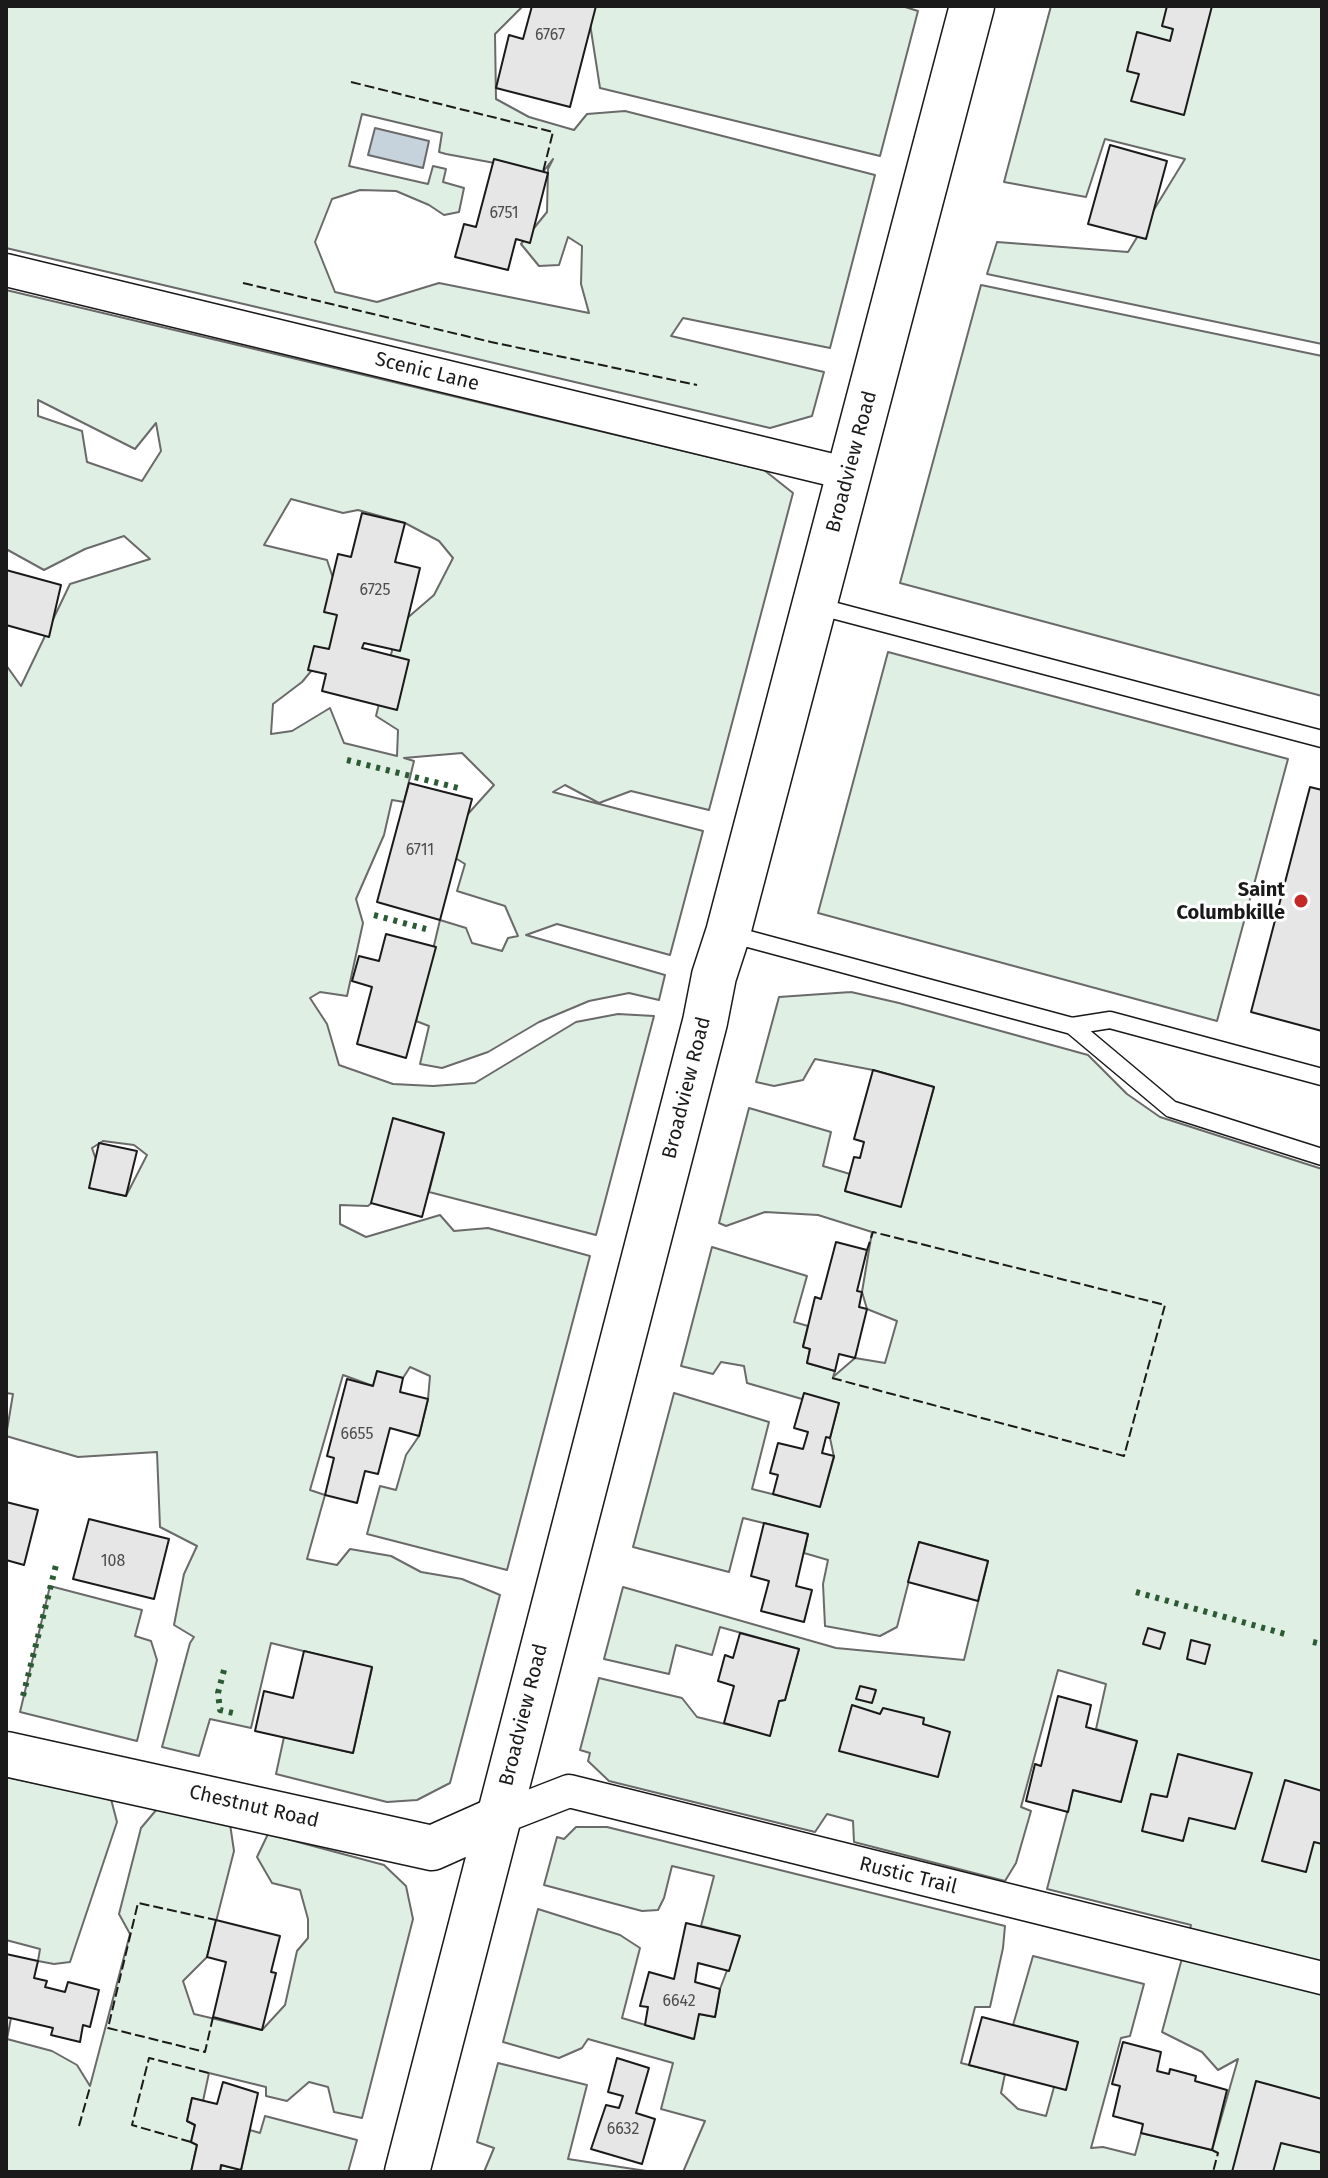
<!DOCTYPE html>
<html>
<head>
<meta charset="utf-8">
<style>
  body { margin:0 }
  #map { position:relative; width:1328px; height:2178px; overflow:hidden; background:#fff; font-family:"Fira Sans",sans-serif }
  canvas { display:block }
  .frame { position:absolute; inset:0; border:8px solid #1a1a1a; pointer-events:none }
</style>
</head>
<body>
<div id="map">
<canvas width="1328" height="2178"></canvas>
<div class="frame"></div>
</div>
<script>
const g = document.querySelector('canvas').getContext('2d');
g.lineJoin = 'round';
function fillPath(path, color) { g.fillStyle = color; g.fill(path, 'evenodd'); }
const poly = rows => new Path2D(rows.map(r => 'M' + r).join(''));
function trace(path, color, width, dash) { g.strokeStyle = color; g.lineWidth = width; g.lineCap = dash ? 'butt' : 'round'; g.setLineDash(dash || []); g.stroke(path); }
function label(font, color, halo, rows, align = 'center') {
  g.font = font + ' "Fira Sans",sans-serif'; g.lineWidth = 6; g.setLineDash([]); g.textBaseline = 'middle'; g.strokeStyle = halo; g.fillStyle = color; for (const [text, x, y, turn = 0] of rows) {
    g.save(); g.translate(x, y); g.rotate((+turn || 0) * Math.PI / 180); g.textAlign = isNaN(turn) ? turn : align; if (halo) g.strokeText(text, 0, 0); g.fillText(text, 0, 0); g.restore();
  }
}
const green = poly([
  [6,6,523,6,495,34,496,99,529,117,574,130,587,114,625,111,875,175,830,348,683,318,671,336,824,372,812,416,770,428,6,248,6,6],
  [362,114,442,133,439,152,446,154,543,172,553,159,548,169,547,212,521,244,539,266,559,265,568,237,582,246,581,284,589,313,439,283,377,302,335,292,315,242,332,199,360,190,396,191,429,205,444,215,459,212,464,188,443,182,446,169,433,166,428,184,349,166,362,114],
  [583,6,902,6,918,11,880,156,600,88,588,11,583,6],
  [1051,6,1322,6,1322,344,987,274,997,242,1128,252,1185,159,1105,139,1086,197,1004,182,1051,6],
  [981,285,1322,356,1322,696,900,583,981,285],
  [6,290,764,470,793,493,709,810,631,791,599,803,565,785,553,792,703,831,670,955,557,924,526,935,665,975,659,1000,629,993,589,1001,539,1022,488,1052,442,1068,420,1064,429,1026,416,1021,440,920,466,928,472,943,502,951,508,938,518,936,505,906,457,891,465,864,452,856,458,825,494,785,462,753,404,758,414,761,404,802,392,800,384,835,356,899,363,923,347,996,320,992,310,998,327,1024,339,1065,393,1084,433,1086,475,1083,576,1022,618,1014,654,1016,596,1235,429,1192,444,1133,403,1121,394,1184,368,1206,340,1205,340,1224,366,1237,440,1215,454,1231,488,1228,590,1256,507,1570,367,1534,380,1486,396,1490,406,1455,419,1436,428,1399,430,1376,410,1367,403,1378,377,1372,373,1386,343,1375,310,1490,325,1495,307,1559,337,1565,350,1549,391,1556,421,1572,462,1579,500,1595,450,1783,417,1800,387,1802,276,1774,284,1737,353,1753,372,1668,271,1643,251,1728,210,1719,199,1756,162,1747,190,1643,194,1637,174,1625,184,1574,197,1546,160,1527,157,1452,78,1457,6,1436,13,1394,6,1393,6,665,21,686,70,584,150,559,124,536,85,549,44,570,6,549,6,290],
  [38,400,135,449,156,423,161,451,142,481,87,462,82,431,38,416,38,400],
  [291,499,343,513,358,510,405,523,439,541,453,558,434,595,398,626,376,716,398,730,397,756,344,743,330,708,292,731,271,734,273,704,302,682,349,626,327,560,264,545,291,499],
  [103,1141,134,1145,147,1155,126,1196,107,1192,92,1148,103,1141],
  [888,652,1288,759,1217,1021,818,913,888,652],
  [851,992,899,1003,1088,1055,1127,1094,1160,1117,1322,1169,1322,2172,683,2172,705,2121,661,2109,673,2063,588,2039,582,2048,559,2058,503,2042,538,1909,620,1935,640,1948,622,2018,693,2039,699,2014,715,2017,720,1989,740,1936,701,1926,714,1876,672,1866,664,1898,658,1910,642,1911,544,1885,557,1837,564,1839,576,1827,607,1827,1005,1926,1003,1948,990,2007,975,2007,961,2063,1005,2074,1001,2093,1018,2109,1046,2116,1054,2087,1078,2042,1013,2025,1033,1956,1144,1984,1130,2036,1121,2038,1091,2148,1103,2147,1135,2155,1141,2133,1212,2150,1238,2059,1218,2070,1202,2052,1162,2032,1191,1925,1047,1889,1073,1790,1121,1802,1137,1741,1096,1729,1106,1684,1058,1670,1021,1807,1031,1811,1016,1863,1005,1881,854,1842,853,1821,827,1814,815,1832,609,1781,588,1761,590,1753,580,1750,599,1678,682,1698,697,1717,770,1735,779,1701,785,1700,799,1649,720,1627,712,1655,676,1645,669,1674,604,1659,623,1587,836,1648,964,1660,988,1561,919,1542,897,1627,880,1636,825,1626,823,1584,828,1560,804,1553,808,1534,743,1518,729,1572,633,1547,674,1393,769,1422,752,1489,820,1506,834,1457,830,1438,839,1403,802,1399,747,1383,744,1366,721,1362,713,1374,681,1366,712,1247,807,1276,794,1322,808,1326,803,1346,810,1349,807,1363,835,1371,833,1377,855,1358,885,1363,897,1321,867,1309,862,1292,872,1232,818,1215,765,1212,726,1226,719,1223,749,1108,831,1132,823,1166,850,1174,845,1191,890,1203,897,1166,915,1156,934,1087,873,1070,815,1059,803,1080,774,1086,756,1082,779,997,851,992],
  [50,1586,142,1610,135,1636,151,1641,157,1660,137,1741,20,1712,50,1586],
  [6,1777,111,1799,117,1822,70,1962,54,1964,38,1961,40,1949,6,1940,6,1777],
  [157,1809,230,1824,234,1851,207,1957,183,1981,194,2014,262,2030,285,2005,297,1951,308,1938,308,1919,300,1890,272,1883,257,1857,268,1834,384,1865,406,1886,413,1919,362,2118,334,2112,328,2087,309,2082,287,2101,266,2096,266,2087,209,2073,203,2101,192,2098,187,2121,195,2125,191,2142,197,2145,191,2172,6,2172,6,2017,11,2018,7,2039,52,2051,77,2065,90,2086,130,1934,119,1914,141,1828,157,1809],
  [498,2063,587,2085,568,2159,653,2172,484,2172,494,2148,477,2142,498,2063],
  [265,2116,357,2140,348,2172,220,2172,221,2165,241,2170,250,2130,260,2133,265,2116]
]);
fillPath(green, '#e0efe3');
trace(green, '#6a6a6a', 2);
const water = poly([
  [375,128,429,141,423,168,368,155,375,128]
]);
fillPath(water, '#c6d2dc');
trace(water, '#6a6a6a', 2);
const building = poly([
  [532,6,596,6,570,107,496,88,509,35,523,39,532,6],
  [1167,6,1212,6,1184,115,1131,101,1139,74,1127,71,1137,32,1170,41,1173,29,1162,26,1167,6],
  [1110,145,1167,161,1146,239,1088,224,1110,145],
  [494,159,548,173,530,243,516,239,508,270,455,257,464,224,476,227,494,159],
  [362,513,405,523,395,562,420,568,400,651,364,643,362,648,409,660,397,710,322,691,326,674,308,670,314,646,329,649,337,615,324,612,338,554,351,557,362,513],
  [6,570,61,585,49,637,6,625,6,570],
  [409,783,472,799,440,920,377,902,409,783],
  [1310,787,1322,790,1322,1031,1251,1012,1310,787],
  [386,934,436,947,406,1058,357,1044,372,987,352,981,359,956,379,961,386,934],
  [873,1070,934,1087,901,1207,845,1191,854,1157,860,1158,864,1142,854,1139,873,1070],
  [393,1118,444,1133,422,1217,371,1203,393,1118],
  [99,1143,137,1151,126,1196,89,1188,99,1143],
  [836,1242,867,1250,857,1291,862,1292,859,1307,867,1309,855,1358,839,1354,835,1371,807,1363,810,1349,803,1347,815,1297,821,1299,836,1242],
  [377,1371,403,1378,400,1392,428,1399,419,1436,390,1428,378,1474,365,1471,357,1503,325,1495,334,1458,327,1456,347,1379,373,1386,377,1371],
  [804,1393,839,1403,830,1438,826,1437,822,1453,834,1456,820,1507,773,1494,778,1475,770,1473,778,1443,803,1449,808,1432,794,1428,804,1393],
  [6,1502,38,1510,24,1565,6,1560,6,1502],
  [89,1519,169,1539,154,1599,73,1579,89,1519],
  [764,1523,808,1534,796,1586,812,1590,804,1622,761,1611,769,1581,751,1576,764,1523],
  [919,1542,988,1561,978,1601,908,1582,919,1542],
  [1148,1628,1165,1633,1160,1649,1143,1644,1148,1628],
  [740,1633,799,1649,785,1700,779,1701,770,1736,724,1723,734,1686,718,1681,725,1655,733,1658,740,1633],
  [1191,1640,1210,1645,1205,1664,1187,1659,1191,1640],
  [304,1651,372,1667,353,1753,255,1731,264,1691,293,1698,304,1651],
  [860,1686,876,1690,872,1703,856,1699,860,1686],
  [1058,1696,1091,1705,1086,1727,1137,1741,1121,1802,1073,1790,1068,1812,1026,1801,1035,1764,1041,1766,1058,1696],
  [852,1705,880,1714,883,1708,924,1718,923,1724,950,1732,938,1777,839,1751,852,1705],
  [1178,1754,1252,1773,1235,1829,1189,1818,1183,1841,1142,1831,1151,1794,1167,1797,1178,1754],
  [1285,1780,1322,1791,1322,1844,1314,1842,1306,1872,1262,1861,1285,1780],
  [216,1920,280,1936,271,1972,276,1973,262,2030,213,2017,226,1962,207,1957,216,1920],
  [686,1923,740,1936,729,1971,698,1963,695,1982,720,1989,715,2017,699,2014,694,2039,645,2025,648,2007,640,2006,649,1972,674,1979,686,1923],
  [6,1954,38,1961,34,1978,47,1981,45,1987,65,1992,68,1982,99,1990,90,2027,83,2025,80,2042,51,2035,53,2028,6,2017,6,1954],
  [982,2017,1078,2042,1066,2090,969,2065,982,2017],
  [1123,2042,1161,2052,1157,2071,1169,2074,1170,2069,1196,2076,1195,2081,1227,2090,1212,2150,1141,2133,1143,2124,1113,2116,1120,2086,1112,2084,1123,2042],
  [617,2058,649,2068,636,2113,655,2119,642,2164,591,2149,606,2105,619,2108,623,2096,608,2092,617,2058],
  [1256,2081,1322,2099,1322,2153,1281,2143,1273,2172,1232,2172,1256,2081],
  [223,2082,258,2093,241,2170,221,2165,220,2172,191,2172,197,2145,191,2142,195,2125,187,2121,192,2098,217,2104,223,2082]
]);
fillPath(building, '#e6e6e6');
trace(building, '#1a1a1a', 2);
const lane = poly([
  [817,606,1322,739],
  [730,934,1072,1026,1110,1020,1322,1077],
  [1072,1026,1171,1109,1322,1157]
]);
const street = poly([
  [6,270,849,474],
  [497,1819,569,1791,1322,1978]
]);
const secondary = poly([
  [6,1754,432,1848,497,1819]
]);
const primary = poly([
  [407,2172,705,1022,714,976,728,933,972,6]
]);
trace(lane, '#1a1a1a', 19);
trace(street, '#1a1a1a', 35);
trace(secondary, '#1a1a1a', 47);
trace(primary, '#1a1a1a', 47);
trace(lane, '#fff', 16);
trace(street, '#fff', 32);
trace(secondary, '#fff', 44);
trace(primary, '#fff', 44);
trace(poly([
  [347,760,462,789],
  [374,915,426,929],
  [1136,1592,1285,1634],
  [1313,1642,1322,1644],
  [224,1670,218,1693,220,1710,233,1713],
  [23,1696,56,1565]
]), '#2b5a34', 6, [4, 6]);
trace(poly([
  [351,82,553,132,543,172],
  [243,283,491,342,697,385],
  [832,1378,1124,1456,1165,1305,873,1232,867,1250],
  [213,2017,205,2052,108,2028,138,1903,216,1920],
  [79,2126,90,2087],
  [191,2142,132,2125,149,2058,209,2073],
  [1212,2150,1218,2153,1213,2172]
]), '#1a1a1a', 2, [10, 4]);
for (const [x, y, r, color] of [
  [1301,901,8,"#c62828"]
]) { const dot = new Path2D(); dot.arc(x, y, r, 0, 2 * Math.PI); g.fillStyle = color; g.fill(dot); trace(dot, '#fff', 3); }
label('16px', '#4d4d4d', null, [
  ["6767",550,36],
  ["6751",504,214],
  ["6725",375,591],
  ["6711",420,851],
  ["6655",357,1435],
  ["108",113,1562],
  ["6642",679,2002],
  ["6632",623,2130]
]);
label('20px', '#1a1a1a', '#fff', [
  ["Scenic Lane",427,372,14],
  ["Broadview Road",852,462,-75],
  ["Broadview Road",687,1088,-76],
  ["Broadview Road",524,1715,-76],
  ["Chestnut Road",254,1807,13],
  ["Rustic Trail",908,1876,14]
]);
label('bold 20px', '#1a1a1a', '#fff', [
  ["Saint",1285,890],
  ["Columbkille",1285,913]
], 'right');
</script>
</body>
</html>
